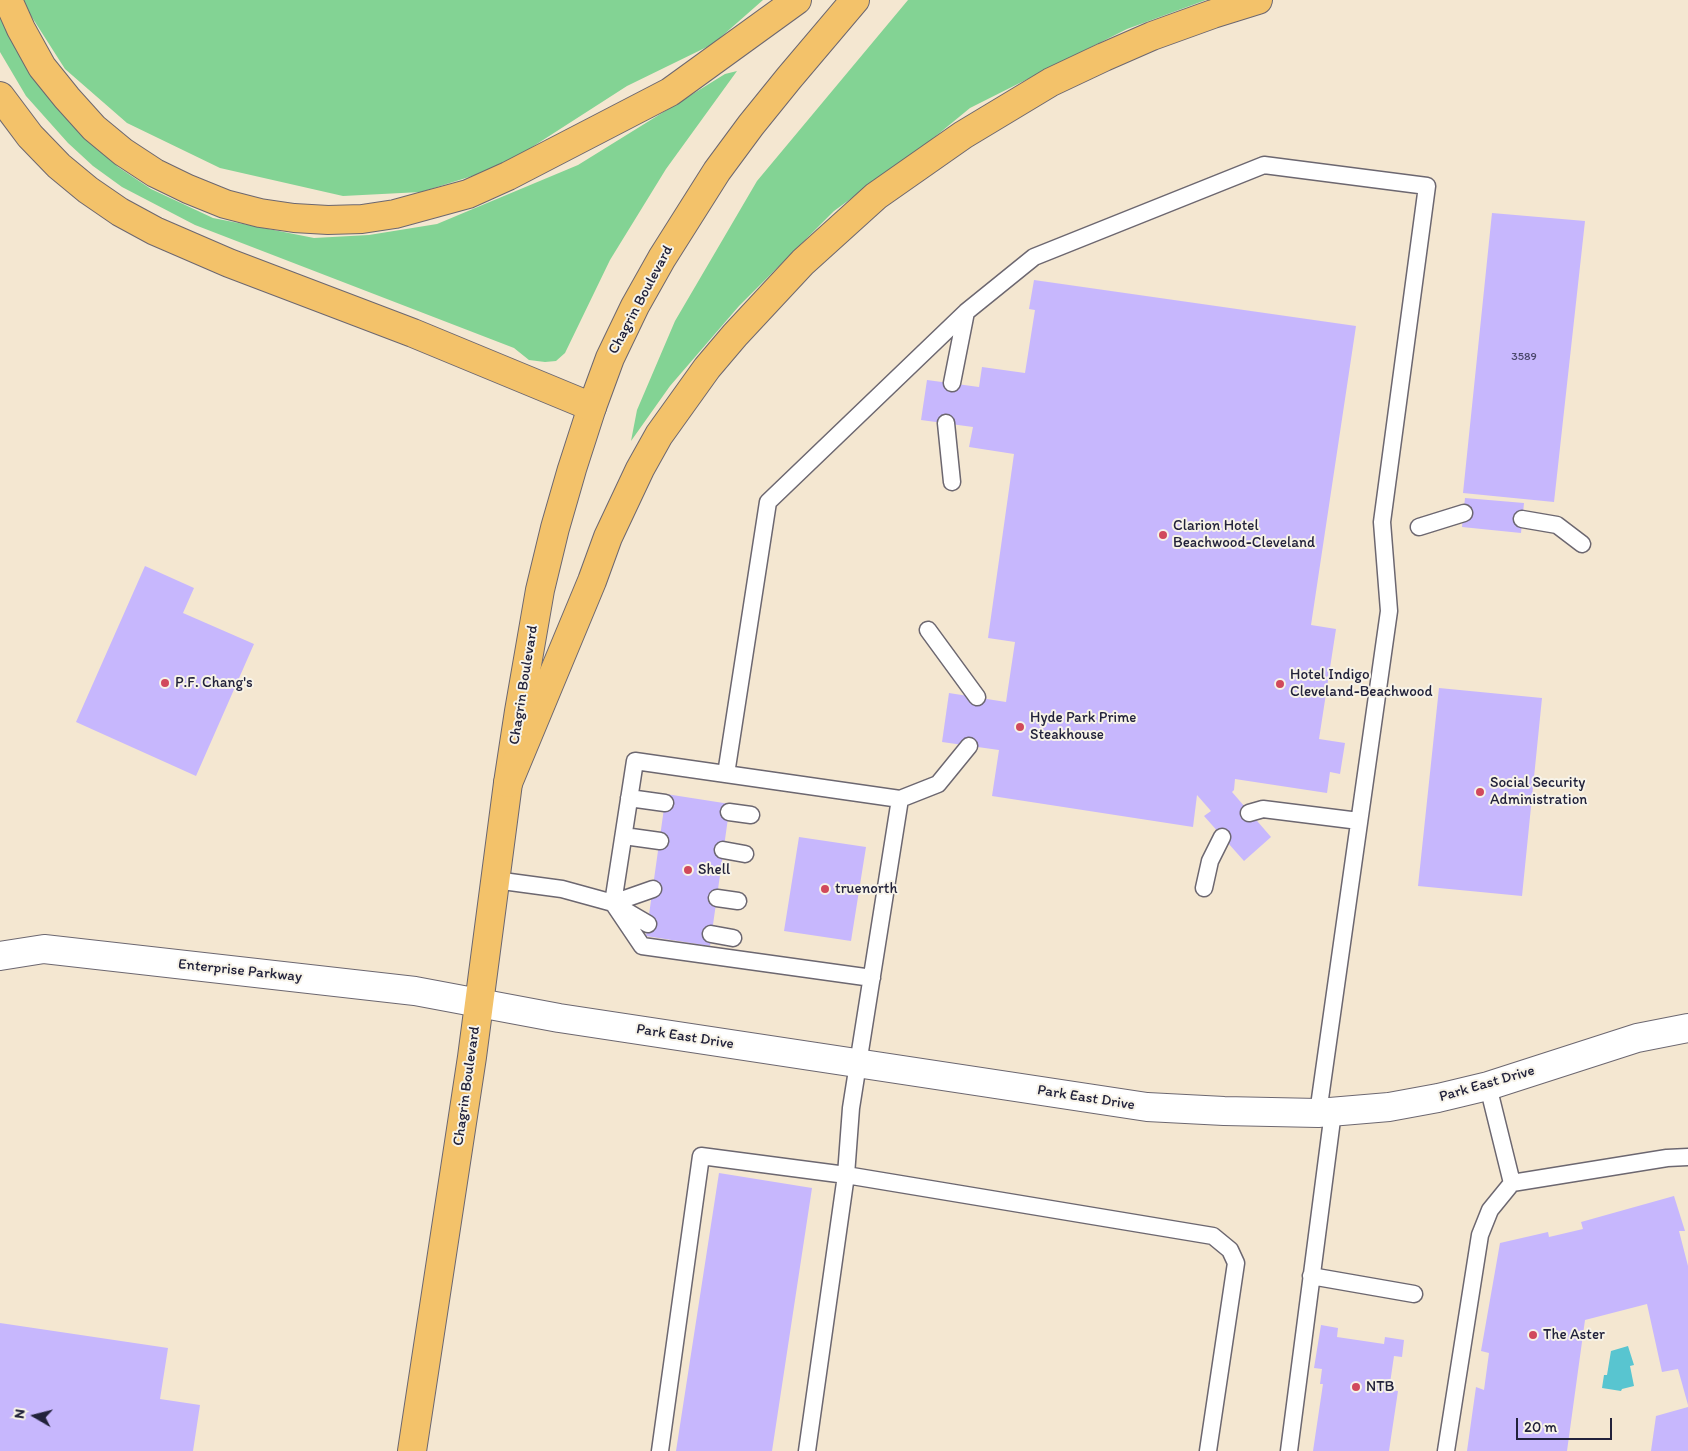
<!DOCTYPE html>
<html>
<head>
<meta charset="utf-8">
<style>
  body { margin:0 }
  #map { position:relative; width:1688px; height:1451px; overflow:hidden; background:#f4e7d1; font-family:Itim,sans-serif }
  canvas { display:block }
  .north { position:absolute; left:10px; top:1391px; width:50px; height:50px; -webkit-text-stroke:4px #f7f3e8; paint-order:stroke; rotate:278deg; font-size:14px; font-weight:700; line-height:20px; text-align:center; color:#22223b }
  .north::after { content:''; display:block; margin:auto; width:18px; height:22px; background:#22223b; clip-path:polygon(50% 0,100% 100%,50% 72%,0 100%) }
  .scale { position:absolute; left:1516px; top:1418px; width:96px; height:22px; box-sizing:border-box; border:2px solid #22223b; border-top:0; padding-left:6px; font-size:15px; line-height:18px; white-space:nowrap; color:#22223b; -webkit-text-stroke:4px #f7f3e8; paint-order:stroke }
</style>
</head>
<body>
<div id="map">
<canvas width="1688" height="1451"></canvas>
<div class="north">N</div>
<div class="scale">20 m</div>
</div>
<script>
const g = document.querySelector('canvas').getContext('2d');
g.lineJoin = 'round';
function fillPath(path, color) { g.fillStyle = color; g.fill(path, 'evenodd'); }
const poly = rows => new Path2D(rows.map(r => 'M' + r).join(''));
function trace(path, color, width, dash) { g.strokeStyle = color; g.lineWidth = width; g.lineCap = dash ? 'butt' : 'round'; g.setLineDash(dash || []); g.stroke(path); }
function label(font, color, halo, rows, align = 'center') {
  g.font = font + ' Itim,sans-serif'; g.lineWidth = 4; g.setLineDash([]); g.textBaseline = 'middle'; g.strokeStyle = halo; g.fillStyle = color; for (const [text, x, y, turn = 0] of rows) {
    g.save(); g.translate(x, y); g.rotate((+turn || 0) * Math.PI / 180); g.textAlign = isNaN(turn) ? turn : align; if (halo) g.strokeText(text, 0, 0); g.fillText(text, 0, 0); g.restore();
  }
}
fillPath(poly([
  [21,0,763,0,713,44,627,86,501,167,421,192,343,196,220,168,127,123,65,69],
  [908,0,1206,0,1127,29,970,108,931,140,834,211,739,306,670,386,631,441,637,410,675,321,757,181],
  [0,15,16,50,60,108,118,167,151,189,213,218,314,238,369,235,437,224,578,165,725,74,737,71,666,169,610,260,565,353,556,361,545,362,529,360,514,348,195,225,122,187,93,166,68,143,26,96,0,52]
]), '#83d394');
fillPath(poly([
  [1628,1346,1634,1365,1630,1366,1634,1386,1622,1389,1621,1391,1602,1388,1604,1375,1607,1375,1611,1351]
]), '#58c5d0');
fillPath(poly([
  [1492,213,1585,221,1554,502,1463,493],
  [1034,280,1356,326,1311,625,1336,629,1319,739,1345,743,1340,774,1330,772,1327,793,1235,779,1234,790,1232,792,1271,837,1244,861,1204,816,1211,811,1197,795,1193,827,992,796,999,750,942,742,949,693,1006,702,1015,642,988,638,1014,454,969,447,973,427,921,420,927,380,979,387,982,367,1025,373,1035,310,1029,309],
  [1465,498,1524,503,1521,533,1462,527],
  [145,566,194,588,183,613,254,644,196,776,76,722],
  [1439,688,1542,698,1522,896,1418,886],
  [666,794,730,804,710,946,646,936],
  [799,837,866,847,851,941,784,931],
  [719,1173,812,1188,772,1451,676,1451],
  [1674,1196,1685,1231,1679,1231,1688,1266,1688,1405,1678,1369,1662,1372,1647,1304,1585,1320,1567,1451,1467,1451,1476,1387,1484,1390,1489,1353,1481,1351,1500,1243,1548,1232,1549,1237,1583,1229,1581,1222],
  [0,1323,168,1348,160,1399,200,1405,193,1451,0,1451],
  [1321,1325,1338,1328,1337,1337,1384,1344,1385,1337,1404,1340,1402,1357,1394,1356,1389,1390,1398,1391,1389,1451,1313,1451,1323,1384,1320,1384,1322,1369,1314,1368],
  [1688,1407,1688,1451,1651,1451,1656,1416]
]), '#c7b7fd');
const lane = poly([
  [952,383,966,312],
  [946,423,952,482],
  [1522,519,1557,525,1582,544],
  [1419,527,1464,513],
  [928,630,977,697],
  [726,774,768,502,966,312,1034,257,1264,165,1427,186,1382,522,1389,611,1318,1113],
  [629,798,665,803],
  [729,812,751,815],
  [1249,813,1263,809,1359,821],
  [624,836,660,841],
  [723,850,745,854],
  [495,880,562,889,613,903,635,761,900,799,938,784,969,746],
  [1204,888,1210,861,1222,837],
  [717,898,738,901],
  [613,903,642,946,872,978],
  [613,903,653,889],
  [619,907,648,924],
  [711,934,733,938],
  [1512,1183,1667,1158,1688,1157],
  [1311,1276,1414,1294],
  [660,1451,701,1156,846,1175,851,1108,900,799],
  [807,1451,846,1175,1213,1236,1230,1250,1236,1263,1208,1451],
  [1289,1451,1333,1112],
  [1446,1451,1480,1235,1490,1210,1512,1183,1488,1086]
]);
const street = poly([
  [0,956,44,949,415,991,559,1018,1147,1107,1224,1111,1318,1113,1389,1107,1438,1098,1488,1086,1637,1038,1688,1028]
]);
const primary = poly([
  [412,1451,472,1057,508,783,519,711,540,590,555,528,572,469,592,407,610,358,635,306,662,258,717,171,751,125,789,78,855,0]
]);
const highway = poly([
  [8,0,21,29,42,67,67,98,94,128,123,152,155,173,188,189,225,204,260,213,294,218,328,220,362,219,395,214,468,194,508,176,670,92,797,0],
  [0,96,30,136,59,166,88,190,120,212,155,231,229,263,413,333,592,407],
  [508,783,592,581,608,537,640,469,659,435,707,368,735,335,803,262,876,196,963,135,1051,82,1104,57,1152,36,1213,14,1258,0]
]);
trace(lane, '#6c6770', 19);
trace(street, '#6c6770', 30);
trace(primary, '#6c6770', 30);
trace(highway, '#6c6770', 30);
trace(lane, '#fff', 16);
trace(street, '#fff', 28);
trace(primary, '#f3c26a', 28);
trace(highway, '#f3c26a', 28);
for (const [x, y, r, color] of [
  [1163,535,5,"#d1495b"],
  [165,683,5,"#d1495b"],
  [1280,684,5,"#d1495b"],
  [1020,727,5,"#d1495b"],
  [1480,792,5,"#d1495b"],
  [688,870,5,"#d1495b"],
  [825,889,5,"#d1495b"],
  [1533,1335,5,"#d1495b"],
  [1356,1387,5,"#d1495b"]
]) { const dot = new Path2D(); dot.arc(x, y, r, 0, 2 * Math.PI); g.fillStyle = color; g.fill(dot); trace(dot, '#f7f3e8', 2); }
label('12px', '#4b476c', null, [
  ["3589",1524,357]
]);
label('15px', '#22223b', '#f7f3e8', [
  ["Chagrin Boulevard",641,300,-62],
  ["Chagrin Boulevard",524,685,-81],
  ["Enterprise Parkway",240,971,6],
  ["Park East Drive",685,1037,9],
  ["Park East Drive",1487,1084,-16],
  ["Chagrin Boulevard",467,1086,-82],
  ["Park East Drive",1086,1098,9]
]);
label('15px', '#22223b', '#f7f3e8', [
  ["Clarion Hotel",1173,526],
  ["Beachwood-Cleveland",1173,543],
  ["Hotel Indigo",1290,675],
  ["Cleveland-Beachwood",1290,692],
  ["P.F. Chang's",175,683],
  ["Hyde Park Prime",1030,718],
  ["Steakhouse",1030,735],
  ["Social Security",1490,783],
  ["Administration",1490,800],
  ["Shell",698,870],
  ["truenorth",835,889],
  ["The Aster",1543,1335],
  ["NTB",1366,1387]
], 'left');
</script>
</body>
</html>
